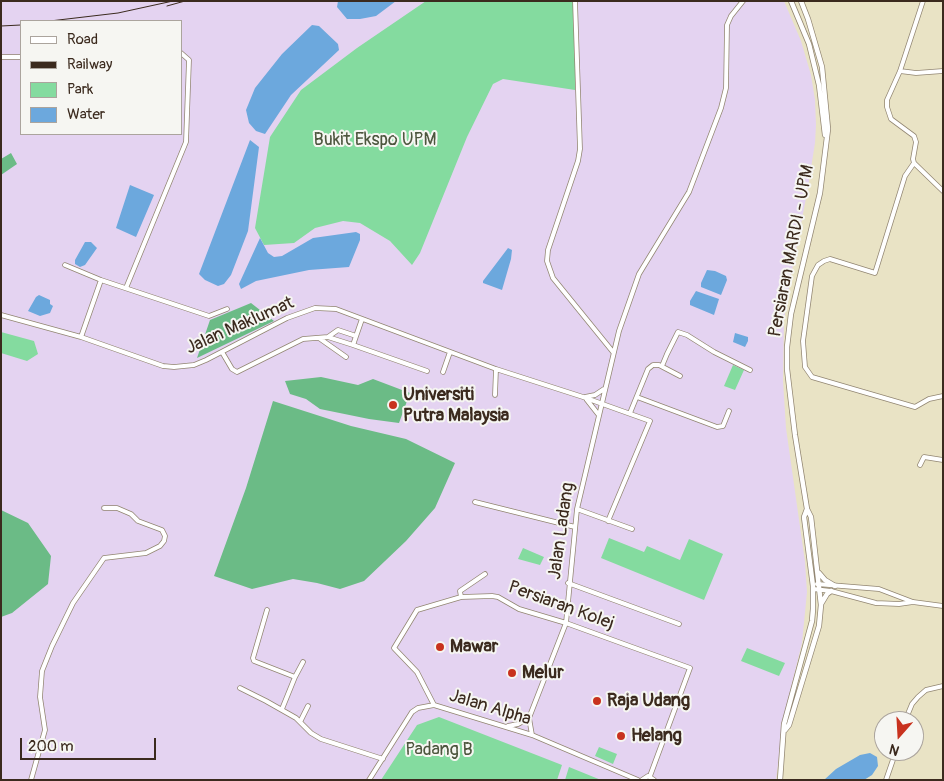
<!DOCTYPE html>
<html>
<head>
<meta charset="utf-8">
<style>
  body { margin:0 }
  #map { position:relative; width:944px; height:781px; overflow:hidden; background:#e9e3c5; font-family:Pangolin,sans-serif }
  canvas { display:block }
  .frame { position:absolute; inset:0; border:2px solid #3b2a1e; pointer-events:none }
  .legend { position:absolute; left:20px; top:20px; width:162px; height:115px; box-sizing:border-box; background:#f6f6f2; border:1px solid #aba49d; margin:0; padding:6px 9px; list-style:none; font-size:15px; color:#3b2a1e }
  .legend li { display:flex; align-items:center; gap:10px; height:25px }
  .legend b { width:25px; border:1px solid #aba49d }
  .north { position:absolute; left:874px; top:711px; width:50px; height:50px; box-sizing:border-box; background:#f6f6f2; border:1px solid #aba49d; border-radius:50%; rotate:199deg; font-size:14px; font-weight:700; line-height:20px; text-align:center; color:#3b2a1e }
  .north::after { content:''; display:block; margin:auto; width:18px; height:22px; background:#c8321e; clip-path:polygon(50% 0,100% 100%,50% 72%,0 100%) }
  .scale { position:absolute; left:20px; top:738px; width:136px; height:22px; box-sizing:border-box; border:2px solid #3b2a1e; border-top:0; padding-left:6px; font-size:15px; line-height:18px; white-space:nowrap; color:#3b2a1e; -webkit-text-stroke:4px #f6f6f2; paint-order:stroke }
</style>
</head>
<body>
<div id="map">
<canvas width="944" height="781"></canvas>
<div class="frame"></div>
<ul class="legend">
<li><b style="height:6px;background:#fff"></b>Road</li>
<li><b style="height:6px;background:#3b2a1e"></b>Railway</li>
<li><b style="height:14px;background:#84db9f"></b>Park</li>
<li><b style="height:14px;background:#6ca8dd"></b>Water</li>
</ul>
<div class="north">N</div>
<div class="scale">200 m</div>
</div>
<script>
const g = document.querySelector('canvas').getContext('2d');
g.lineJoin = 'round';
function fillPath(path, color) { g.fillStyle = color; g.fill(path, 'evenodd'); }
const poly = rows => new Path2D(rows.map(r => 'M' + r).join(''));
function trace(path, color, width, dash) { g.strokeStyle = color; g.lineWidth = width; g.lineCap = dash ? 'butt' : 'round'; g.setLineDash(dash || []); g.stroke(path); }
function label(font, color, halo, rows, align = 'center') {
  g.font = font + ' Pangolin,sans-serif'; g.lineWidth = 4; g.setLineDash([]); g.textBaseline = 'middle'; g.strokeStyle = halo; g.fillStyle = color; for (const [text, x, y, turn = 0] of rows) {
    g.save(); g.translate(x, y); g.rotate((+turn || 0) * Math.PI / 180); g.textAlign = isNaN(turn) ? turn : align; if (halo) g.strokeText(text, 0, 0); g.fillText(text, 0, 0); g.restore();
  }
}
fillPath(poly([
  [1,1,784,1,801,41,811,75,815,100,816,125,815,143,807,193,791,275,784,320,783,381,786,428,805,562,807,592,802,643,784,716,776,780,1,780],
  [21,21,181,21,181,134,21,134]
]), '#e4d3f1');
fillPath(poly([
  [426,1,575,1,575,90,503,79,493,84,467,137,420,253,412,265,390,241,360,223,343,221,315,228,294,243,264,245,255,228,270,137,301,90,357,48],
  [1,332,34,341,38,354,27,361,1,353],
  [733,365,744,370,735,390,724,386],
  [609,538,644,552,647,546,680,560,689,539,723,554,704,600,601,558],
  [523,548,544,557,540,565,518,559],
  [747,648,785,663,779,676,741,661],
  [439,717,562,765,557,780,381,780,417,725],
  [599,747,617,754,613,764,595,756],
  [569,767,601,780,565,780]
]), '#84db9f');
fillPath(poly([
  [11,153,17,164,1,175,1,159],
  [251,303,274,321,197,358,210,320],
  [321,377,358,385,373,379,410,393,399,423,369,419,320,409,306,399,290,394,285,381],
  [273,401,351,426,406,439,455,463,435,508,406,541,364,581,340,589,317,583,293,579,252,589,214,576,246,488],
  [1,510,28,523,51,556,48,584,12,613,1,617]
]), '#6bbb86');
fillPath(poly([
  [338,1,396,1,376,16,360,19,347,19,337,7],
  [312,25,319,26,338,44,339,50,291,95,265,134,256,131,249,123,246,110,255,88,282,54],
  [250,140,259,147,248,231,231,275,224,284,218,286,205,280,199,274],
  [130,185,154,195,136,237,116,228],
  [356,232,360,234,360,240,349,267,309,270,256,281,241,289,239,284,260,238,268,253,274,257,282,256,313,238],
  [85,242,91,242,97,248,85,265,80,267,75,264,75,260],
  [508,248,512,250,511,259,502,290,483,283,483,281],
  [707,270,715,271,726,276,727,280,721,295,701,287,701,283],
  [696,291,719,299,714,315,690,305,690,301],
  [39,295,50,300,50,304,53,306,50,313,40,316,28,311,36,297],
  [735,333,748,337,748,341,745,347,733,342],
  [870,753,877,757,878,766,872,775,864,780,824,780,836,769,860,755]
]), '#6ca8dd');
const minor = poly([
  [575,1,580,149,578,161,548,250,547,261,553,278,613,352],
  [923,1,900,71,887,100,887,107,891,119,914,136,916,142,913,159,914,163,905,176,875,273,830,259,824,261,818,265,812,276,803,341,805,367,812,377,915,407,929,399,943,396],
  [1,57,21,57],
  [900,71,916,73,943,71],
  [914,163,943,191],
  [65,265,101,280,209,316,227,309],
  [126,288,186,142,189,60,181,53],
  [1,315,81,337,163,366,174,367,194,365,206,360,287,318,315,308,336,309,496,369,583,397,650,421,608,521],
  [81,337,101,280],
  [328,337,338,330,356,336],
  [319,338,346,357],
  [353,345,427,371],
  [222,352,232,369,237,372,303,339,328,337,353,345,362,319],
  [662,366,667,354,678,332,687,335,714,352,750,370],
  [443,372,450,352],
  [495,395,496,369],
  [585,397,595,395,604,389],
  [637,397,717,427,723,426,729,411],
  [587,400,598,414],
  [630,413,648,369,653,365,659,365,680,376],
  [920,465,924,457,943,460],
  [475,502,575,527],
  [577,509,632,529],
  [568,583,679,624],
  [817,584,879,589,913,602,943,606],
  [813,589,831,591,876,603,899,604,913,602],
  [461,597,460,591,485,574],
  [267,610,253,658,254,661,295,677],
  [240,688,266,701,296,718,311,733,321,739,383,759],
  [434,705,417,672,394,648,417,610,461,597,492,596,498,597,519,609,566,623,690,668,650,776],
  [282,709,295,677,303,662],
  [905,721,912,704,918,697,926,690,943,686],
  [300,722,308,706],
  [508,726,518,724,529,718],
  [532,735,529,718,566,623,577,509,619,331,639,274,689,192,721,108,726,88,727,25,731,16,743,1],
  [31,780,45,730,40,697,42,671,52,646,73,603,104,558,146,553,160,546,164,541,165,536,162,530,138,521,131,514,117,508,104,508],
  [369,780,412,712,418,708,434,705,532,735,638,780],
  [642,780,648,776,654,780],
  [886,780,896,751]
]);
const tertiary = poly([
  [791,1,809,44,819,85,825,135],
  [819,573,825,580,835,586],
  [821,604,827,594,831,591],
  [785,730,789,725,819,626,821,605,811,517,807,509,795,435,787,369,787,347,791,314,820,193,828,129,822,67,808,19,801,1],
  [780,780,784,724,812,621,813,609,813,586,804,517,807,509]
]);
trace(minor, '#928672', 5.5);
trace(tertiary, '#928672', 6);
trace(minor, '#fff', 4);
trace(tertiary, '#fff', 4.5);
trace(poly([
  [167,6,185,1],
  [50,21,118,13,173,1],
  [1,26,21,25]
]), '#3b2a1e', 1);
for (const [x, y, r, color] of [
  [393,405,5,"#c8321e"],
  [440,647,5,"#c8321e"],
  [512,673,5,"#c8321e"],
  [597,701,5,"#c8321e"],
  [621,736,5,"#c8321e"]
]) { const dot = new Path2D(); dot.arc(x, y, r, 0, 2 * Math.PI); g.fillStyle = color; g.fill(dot); trace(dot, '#f6f6f2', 2); }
label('18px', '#4d563e', '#f6f6f2', [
  ["Bukit Ekspo UPM",375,140],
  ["Padang B",439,750]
]);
label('18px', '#3b2a1e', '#f6f6f2', [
  ["Persiaran MARDI - UPM",792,251,-79],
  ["Jalan Maklumat",240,326,-24],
  ["Jalan Ladang",562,531,-82],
  ["Persiaran Kolej",561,606,20],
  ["Jalan Alpha",490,708,17]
]);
label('bold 18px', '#3b2a1e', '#f6f6f2', [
  ["Universiti",403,395],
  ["Putra Malaysia",403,416],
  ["Mawar",450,647],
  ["Melur",522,673],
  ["Raja Udang",607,701],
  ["Helang",631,736]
], 'left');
</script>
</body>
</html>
